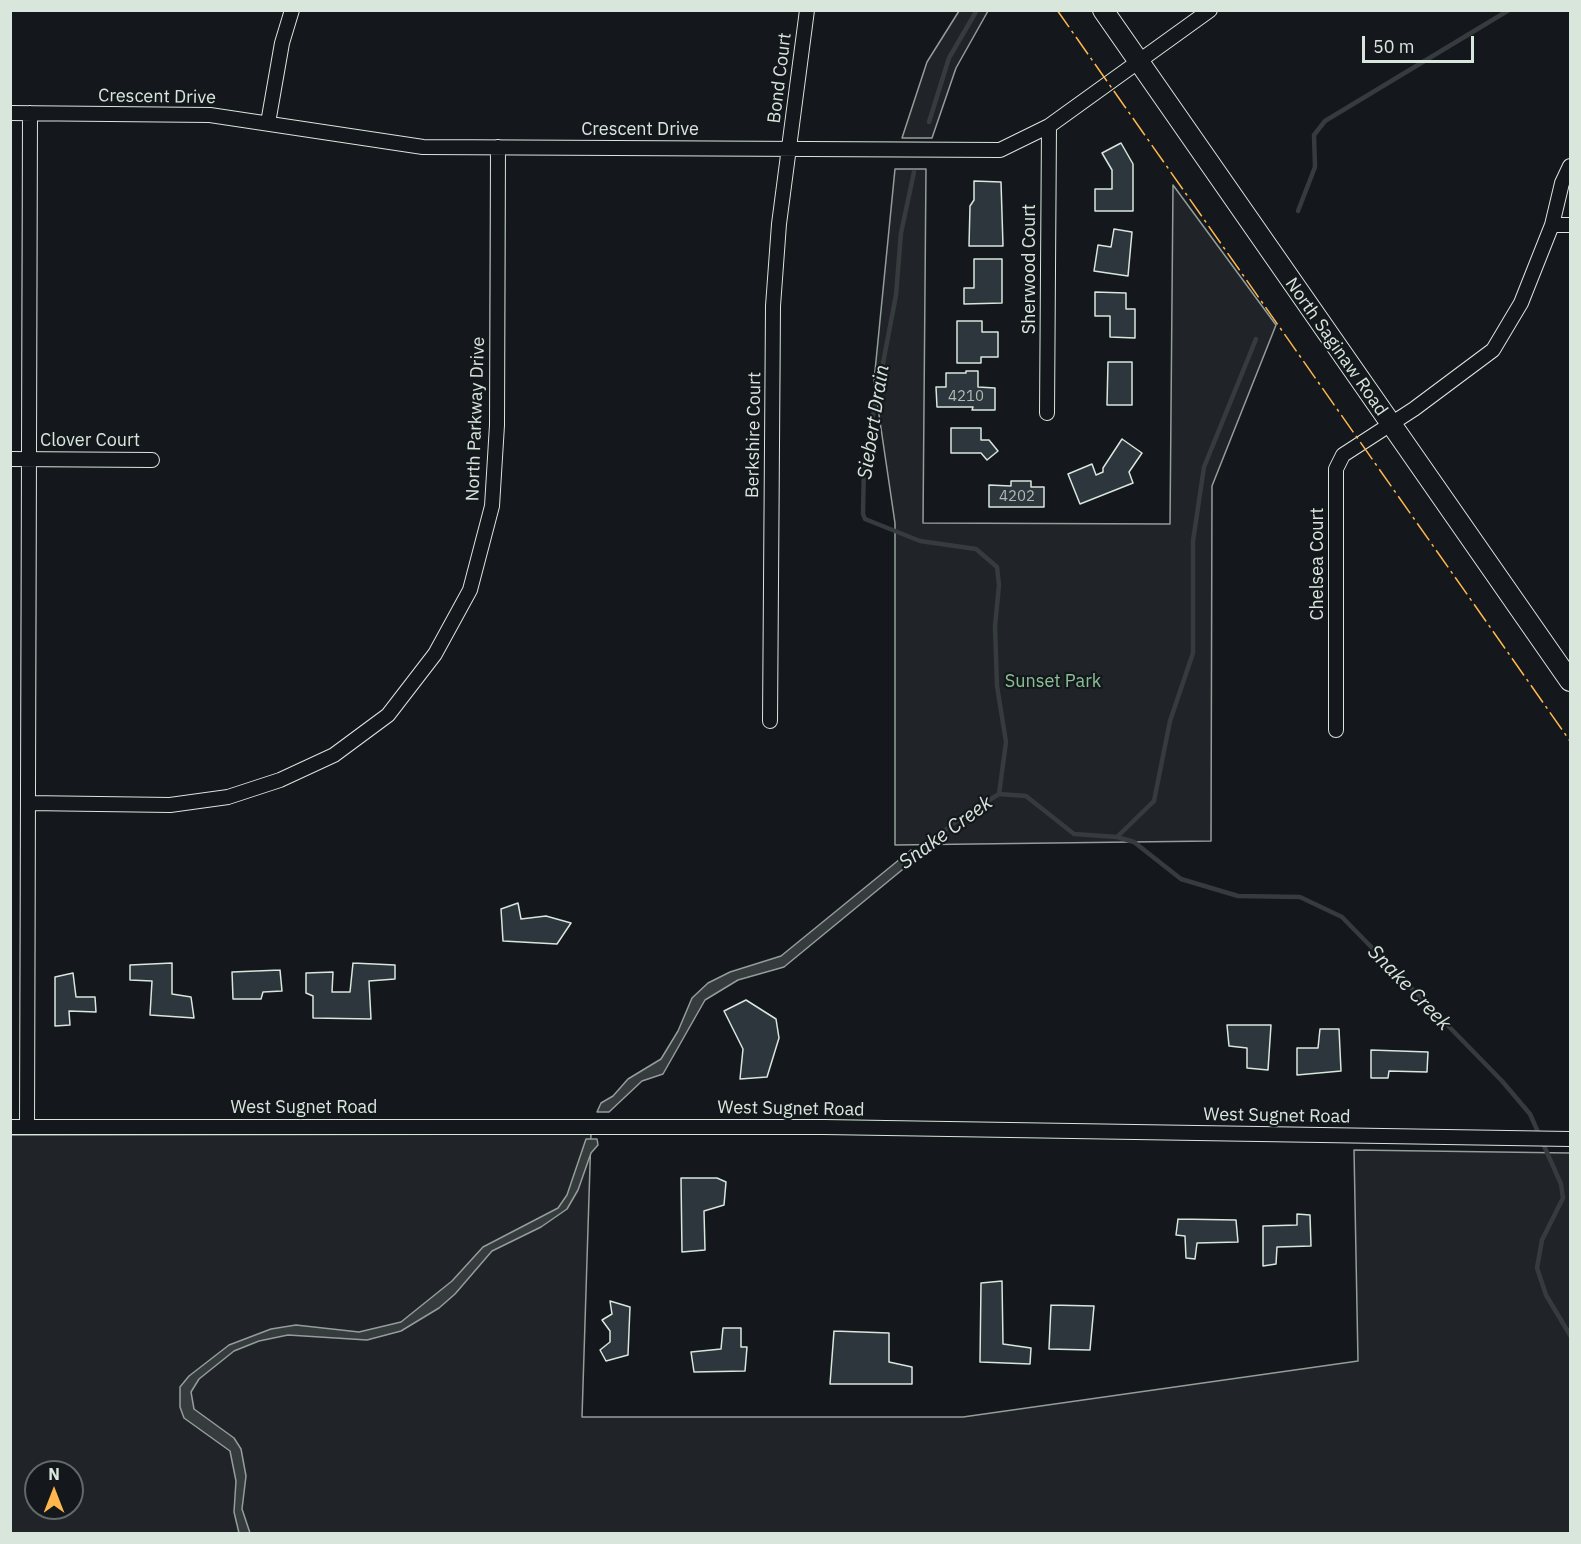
<!DOCTYPE html>
<html>
<head>
<meta charset="utf-8">
<style>
  body { margin:0 }
  #map { position:relative; width:1581px; height:1544px; overflow:hidden; background:#14181c; font-family:"IBM Plex Sans",sans-serif }
  canvas { display:block }
  .frame { position:absolute; inset:0; border:12px solid #d8e6dc; pointer-events:none }
  .north { position:absolute; left:24px; top:1460px; width:60px; height:60px; box-sizing:border-box; background:#14181c; border:2px solid #626a69; border-radius:50%; rotate:0deg; font-size:16px; font-weight:700; line-height:24px; text-align:center; color:#d8e6dc }
  .north::after { content:''; display:block; margin:auto; width:21px; height:27px; background:#ffb74d; clip-path:polygon(50% 0,100% 100%,50% 72%,0 100%) }
  .scale { position:absolute; left:1362px; top:36px; width:112px; height:27px; box-sizing:border-box; border:3px solid #d8e6dc; border-top:0; padding-left:8px; font-size:18px; line-height:21px; white-space:nowrap; color:#d8e6dc; -webkit-text-stroke:4px #14181c; paint-order:stroke }
</style>
</head>
<body>
<div id="map">
<canvas width="1581" height="1544"></canvas>
<div class="frame"></div>
<div class="north">N</div>
<div class="scale">50 m</div>
</div>
<script>
const g = document.querySelector('canvas').getContext('2d');
g.lineJoin = 'round';
function fillPath(path, color) { g.fillStyle = color; g.fill(path, 'evenodd'); }
const poly = rows => new Path2D(rows.map(r => 'M' + r).join(''));
function trace(path, color, width, dash) { g.strokeStyle = color; g.lineWidth = width; g.lineCap = dash ? 'butt' : 'round'; g.setLineDash(dash || []); g.stroke(path); }
function label(font, color, halo, rows, align = 'center') {
  g.font = font + ' "IBM Plex Sans",sans-serif'; g.lineWidth = 4.5; g.setLineDash([]); g.textBaseline = 'middle'; g.strokeStyle = halo; g.fillStyle = color; for (const [text, x, y, turn = 0] of rows) {
    g.save(); g.translate(x, y); g.rotate((+turn || 0) * Math.PI / 180); g.textAlign = isNaN(turn) ? turn : align; if (halo) g.strokeText(text, 0, 0); g.fillText(text, 0, 0); g.restore();
  }
}
const green = poly([
  [959,11,988,11,956,68,932,138,902,138,927,62,959,11],
  [895,169,926,169,923,523,1170,524,1173,185,1276,325,1212,486,1211,841,895,845,895,523,874,381,895,169],
  [591,1134,582,1417,963,1417,1358,1361,1354,1150,1570,1153,1570,1533,11,1533,11,1135,591,1134],
  [36,1472,72,1472,72,1508,36,1508,36,1472]
]);
fillPath(green, '#202428');
trace(green, '#939e99', 1.5);
const water = poly([
  [911,850,919,856,784,967,738,980,705,1000,663,1074,642,1081,609,1112,597,1112,601,1103,613,1096,628,1079,661,1059,678,1031,692,998,708,983,730,972,781,956,911,850],
  [586,1139,597,1139,598,1145,591,1153,578,1190,567,1209,541,1227,492,1251,455,1294,439,1308,401,1331,367,1340,288,1335,259,1341,234,1351,199,1379,191,1392,194,1409,234,1438,241,1449,246,1476,242,1509,250,1533,239,1533,234,1512,236,1481,230,1451,184,1418,180,1407,180,1387,189,1376,229,1345,271,1329,296,1325,359,1332,401,1322,452,1281,483,1247,558,1208,567,1195,586,1139]
]);
fillPath(water, '#363b3e');
trace(water, '#939e99', 1.5);
trace(poly([
  [929,122,949,58,977,10],
  [914,172,901,233,896,295,864,463,863,514,865,519,920,541,976,549,997,567,999,585,995,626,997,686,1006,742,999,794],
  [1298,211,1315,167,1314,135,1325,121,1509,10],
  [1117,837,1154,801,1170,721,1193,653,1193,541,1204,467,1256,339],
  [911,857,962,817,999,794,1026,796,1074,834,1117,837,1134,842,1181,879,1238,896,1300,897,1342,917,1502,1081,1530,1114,1561,1184,1563,1198,1542,1240,1537,1268,1546,1295,1570,1335]
]), '#363b3e', 4.5);
const building = poly([
  [1121,143,1133,164,1133,211,1095,211,1095,189,1112,189,1112,170,1102,153,1121,143],
  [974,181,1001,182,1003,246,969,246,970,206,974,200,974,181],
  [1114,229,1132,232,1128,276,1094,271,1098,245,1111,247,1114,229],
  [974,259,1002,259,1002,303,964,304,964,288,974,288,974,259],
  [1095,292,1126,293,1126,309,1135,309,1135,338,1110,337,1110,316,1095,316,1095,292],
  [957,321,982,321,982,332,998,332,998,357,981,357,981,363,957,363,957,321],
  [1108,362,1132,362,1132,405,1107,405,1108,362],
  [966,371,978,371,978,387,995,388,995,410,972,410,973,407,937,407,936,387,946,387,946,373,966,373,966,371],
  [951,428,981,428,981,440,989,440,998,451,987,460,981,453,951,453,951,428],
  [1122,439,1142,453,1129,472,1133,483,1080,504,1068,474,1092,464,1096,475,1103,472,1103,468,1122,439],
  [1011,481,1031,481,1031,487,1044,487,1044,507,989,507,989,485,1011,486,1011,481],
  [518,903,521,919,546,916,571,923,557,944,503,941,501,909,518,903],
  [172,963,172,994,191,997,194,1018,150,1015,152,981,130,980,130,965,172,963],
  [353,963,395,965,395,979,369,981,371,1019,313,1018,313,996,306,993,306,973,333,972,332,992,350,992,353,963],
  [280,970,282,991,263,992,261,999,233,999,232,972,280,970],
  [73,973,76,997,95,997,96,1012,69,1011,70,1025,55,1026,55,977,73,973],
  [746,1000,776,1019,779,1038,767,1077,740,1079,743,1049,724,1011,746,1000],
  [1227,1025,1271,1025,1268,1070,1247,1068,1247,1048,1229,1046,1227,1025],
  [1320,1029,1339,1029,1341,1071,1297,1075,1297,1048,1318,1048,1320,1029],
  [1371,1050,1428,1052,1427,1072,1389,1071,1388,1078,1371,1078,1371,1050],
  [681,1178,717,1178,726,1182,724,1205,704,1211,705,1250,682,1252,681,1178],
  [1297,1214,1310,1215,1311,1246,1277,1247,1276,1264,1263,1266,1263,1226,1297,1225,1297,1214],
  [1178,1219,1236,1220,1238,1242,1197,1243,1195,1259,1186,1258,1185,1236,1176,1235,1178,1219],
  [1002,1281,1003,1344,1031,1348,1030,1364,980,1362,981,1283,1002,1281],
  [610,1301,630,1307,628,1355,606,1361,600,1350,610,1342,610,1331,602,1320,612,1314,610,1301],
  [1051,1305,1094,1306,1090,1350,1049,1349,1051,1305],
  [723,1328,741,1328,741,1347,747,1347,745,1371,694,1372,691,1352,721,1349,723,1328],
  [834,1331,889,1333,889,1362,912,1367,912,1384,830,1384,834,1331]
]);
fillPath(building, '#2c363c');
trace(building, '#d8e6dc', 1.5);
const street = poly([
  [10,113,210,115,423,147,1000,150,1049,126,1210,10],
  [268,123,282,43,292,10],
  [1552,225,1570,225],
  [1047,413,1049,126],
  [10,459,152,460],
  [770,721,773,306,779,224,807,10],
  [1336,730,1336,469,1343,455,1414,409,1493,350,1521,303,1552,225,1562,183,1570,166],
  [28,803,170,805,228,797,280,780,334,755,388,715,435,654,470,590,492,506,497,425,498,147],
  [10,1127,824,1127,1570,1139],
  [27,1127,30,113]
]);
const secondary = poly([
  [1103,10,1570,681]
]);
trace(street, '#d8e6dc', 16);
trace(secondary, '#d8e6dc', 22);
trace(street, '#14181c', 14);
trace(secondary, '#14181c', 20);
trace(poly([
  [1057,10,1570,741]
]), '#ffb74d', 1.5, [21, 4.5, 3, 4.5]);
label('15px', '#adbab4', null, [
  ["4210",966,397],
  ["4202",1017,497]
]);
label('18px', '#d8e6dc', '#14181c', [
  ["Bond Court",780,78,-83],
  ["Crescent Drive",157,97,1],
  ["Crescent Drive",640,130],
  ["Sherwood Court",1030,269,-90],
  ["North Saginaw Road",1336,347,55],
  ["North Parkway Drive",476,419,-88],
  ["Berkshire Court",754,435,-89],
  ["Clover Court",90,441],
  ["Chelsea Court",1318,564,-90],
  ["West Sugnet Road",304,1108],
  ["West Sugnet Road",791,1109,1],
  ["West Sugnet Road",1277,1116,1]
]);
label('18px', '#8ac095', '#14181c', [
  ["Sunset Park",1053,682]
]);
label('italic 20px', '#d8e6dc', '#14181c', [
  ["Siebert Drain",874,422,-81],
  ["Snake Creek",946,833,-36],
  ["Snake Creek",1409,988,46]
]);
</script>
</body>
</html>
